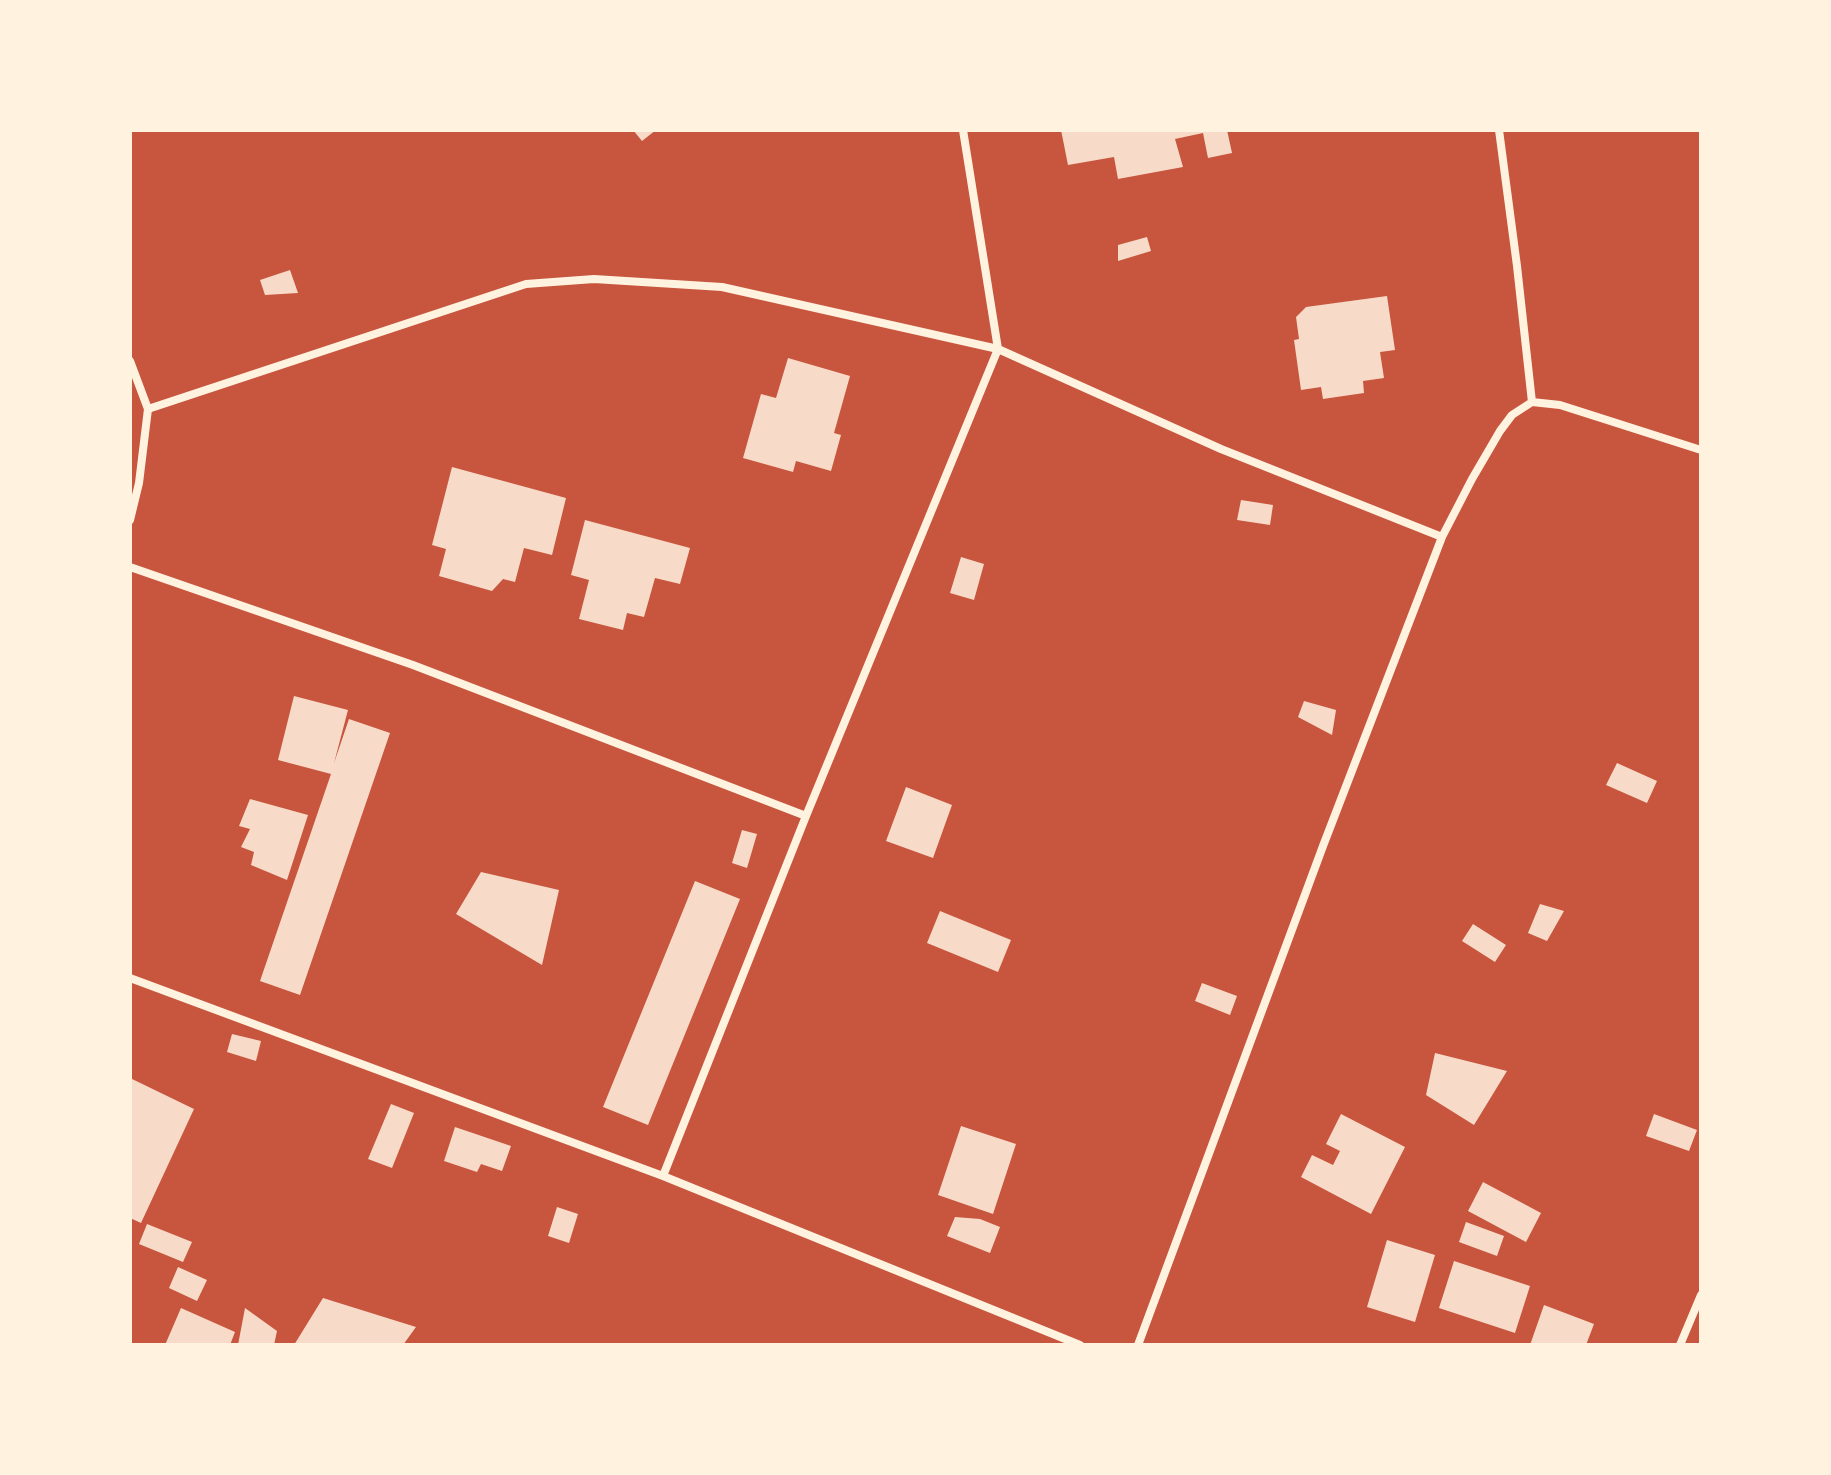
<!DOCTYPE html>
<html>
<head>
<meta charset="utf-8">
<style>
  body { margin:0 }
  #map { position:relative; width:1831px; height:1475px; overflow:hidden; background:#c8553d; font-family:"PT Sans Narrow",sans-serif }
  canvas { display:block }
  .frame { position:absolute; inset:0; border:132px solid #fff3e0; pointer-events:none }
</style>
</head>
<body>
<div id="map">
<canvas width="1831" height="1475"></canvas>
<div class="frame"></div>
</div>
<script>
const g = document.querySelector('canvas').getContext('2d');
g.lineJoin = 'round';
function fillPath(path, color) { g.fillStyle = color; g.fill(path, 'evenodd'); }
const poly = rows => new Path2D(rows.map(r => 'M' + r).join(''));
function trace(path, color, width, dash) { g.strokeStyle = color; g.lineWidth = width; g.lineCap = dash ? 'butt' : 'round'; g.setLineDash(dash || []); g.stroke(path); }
fillPath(poly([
  [633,130,656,130,642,141],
  [1061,130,1227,130,1232,153,1208,158,1203,133,1175,139,1183,167,1118,179,1114,157,1068,165],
  [1147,237,1151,251,1118,261,1118,245],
  [290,270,298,293,265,295,260,280],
  [1387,296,1395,350,1380,352,1384,378,1363,381,1364,393,1323,399,1321,387,1301,390,1294,340,1299,339,1296,317,1306,307],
  [788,358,850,376,834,433,841,435,831,471,796,461,793,472,743,458,761,394,776,398],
  [452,467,566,498,552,555,524,548,515,582,503,579,492,591,439,576,446,549,432,545],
  [1241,500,1273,505,1270,525,1237,520],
  [585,520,690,548,680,584,655,578,644,617,627,613,623,630,579,619,589,580,571,575],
  [961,557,984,564,974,600,950,593],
  [294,696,348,710,334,763,349,719,390,733,300,995,260,981,331,774,278,760],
  [1304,701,1336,710,1332,735,1298,717],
  [1617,763,1657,781,1647,803,1606,785],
  [906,787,952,805,933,858,886,841],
  [250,799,308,815,287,880,251,865,254,852,241,847,250,829,239,826],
  [742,830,757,834,747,868,732,863],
  [481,872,559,890,542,965,456,914],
  [695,881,740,899,648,1125,603,1107],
  [1540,904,1564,911,1547,941,1528,933],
  [940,911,1011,940,998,972,927,943],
  [1473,924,1506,945,1495,962,1462,941],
  [1202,983,1237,996,1230,1015,1195,1001],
  [232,1034,261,1041,256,1061,227,1052],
  [1435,1053,1507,1071,1474,1125,1426,1095],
  [130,1078,194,1109,141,1223,130,1218],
  [391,1104,414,1113,392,1168,368,1159],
  [1341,1114,1405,1147,1371,1214,1301,1177,1312,1155,1333,1165,1340,1151,1326,1144],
  [1654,1114,1697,1130,1689,1151,1646,1136],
  [961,1126,1016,1144,993,1214,938,1195],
  [455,1127,511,1146,502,1171,481,1164,477,1172,444,1161],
  [1483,1182,1541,1213,1526,1242,1468,1211],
  [557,1207,578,1214,569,1243,548,1236],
  [955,1217,980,1219,1000,1227,990,1253,947,1236],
  [1466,1222,1504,1236,1497,1256,1459,1242],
  [147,1224,192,1242,183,1262,139,1244],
  [1387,1240,1435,1255,1415,1322,1367,1307],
  [1454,1261,1530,1286,1515,1333,1439,1308],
  [178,1267,207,1280,197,1301,169,1288],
  [323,1298,416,1327,403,1345,294,1345],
  [1544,1305,1594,1324,1586,1345,1530,1345],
  [181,1308,235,1332,230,1345,165,1345],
  [245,1308,277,1331,274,1345,238,1345]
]), '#f7dbc8');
trace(poly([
  [1499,130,1517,266,1532,402],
  [130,361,148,409,139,483,130,520],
  [148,409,526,284,594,279,722,287,998,349,1221,449,1442,537,1472,479,1500,431,1512,415,1532,402,1560,405,1701,450],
  [130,567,413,665,806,816],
  [130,978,663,1176,1080,1345],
  [663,1176,806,816,998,349,963,130],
  [1138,1345,1323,846,1442,537],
  [1680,1345,1701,1295]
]), '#fff3e0', 8);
</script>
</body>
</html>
